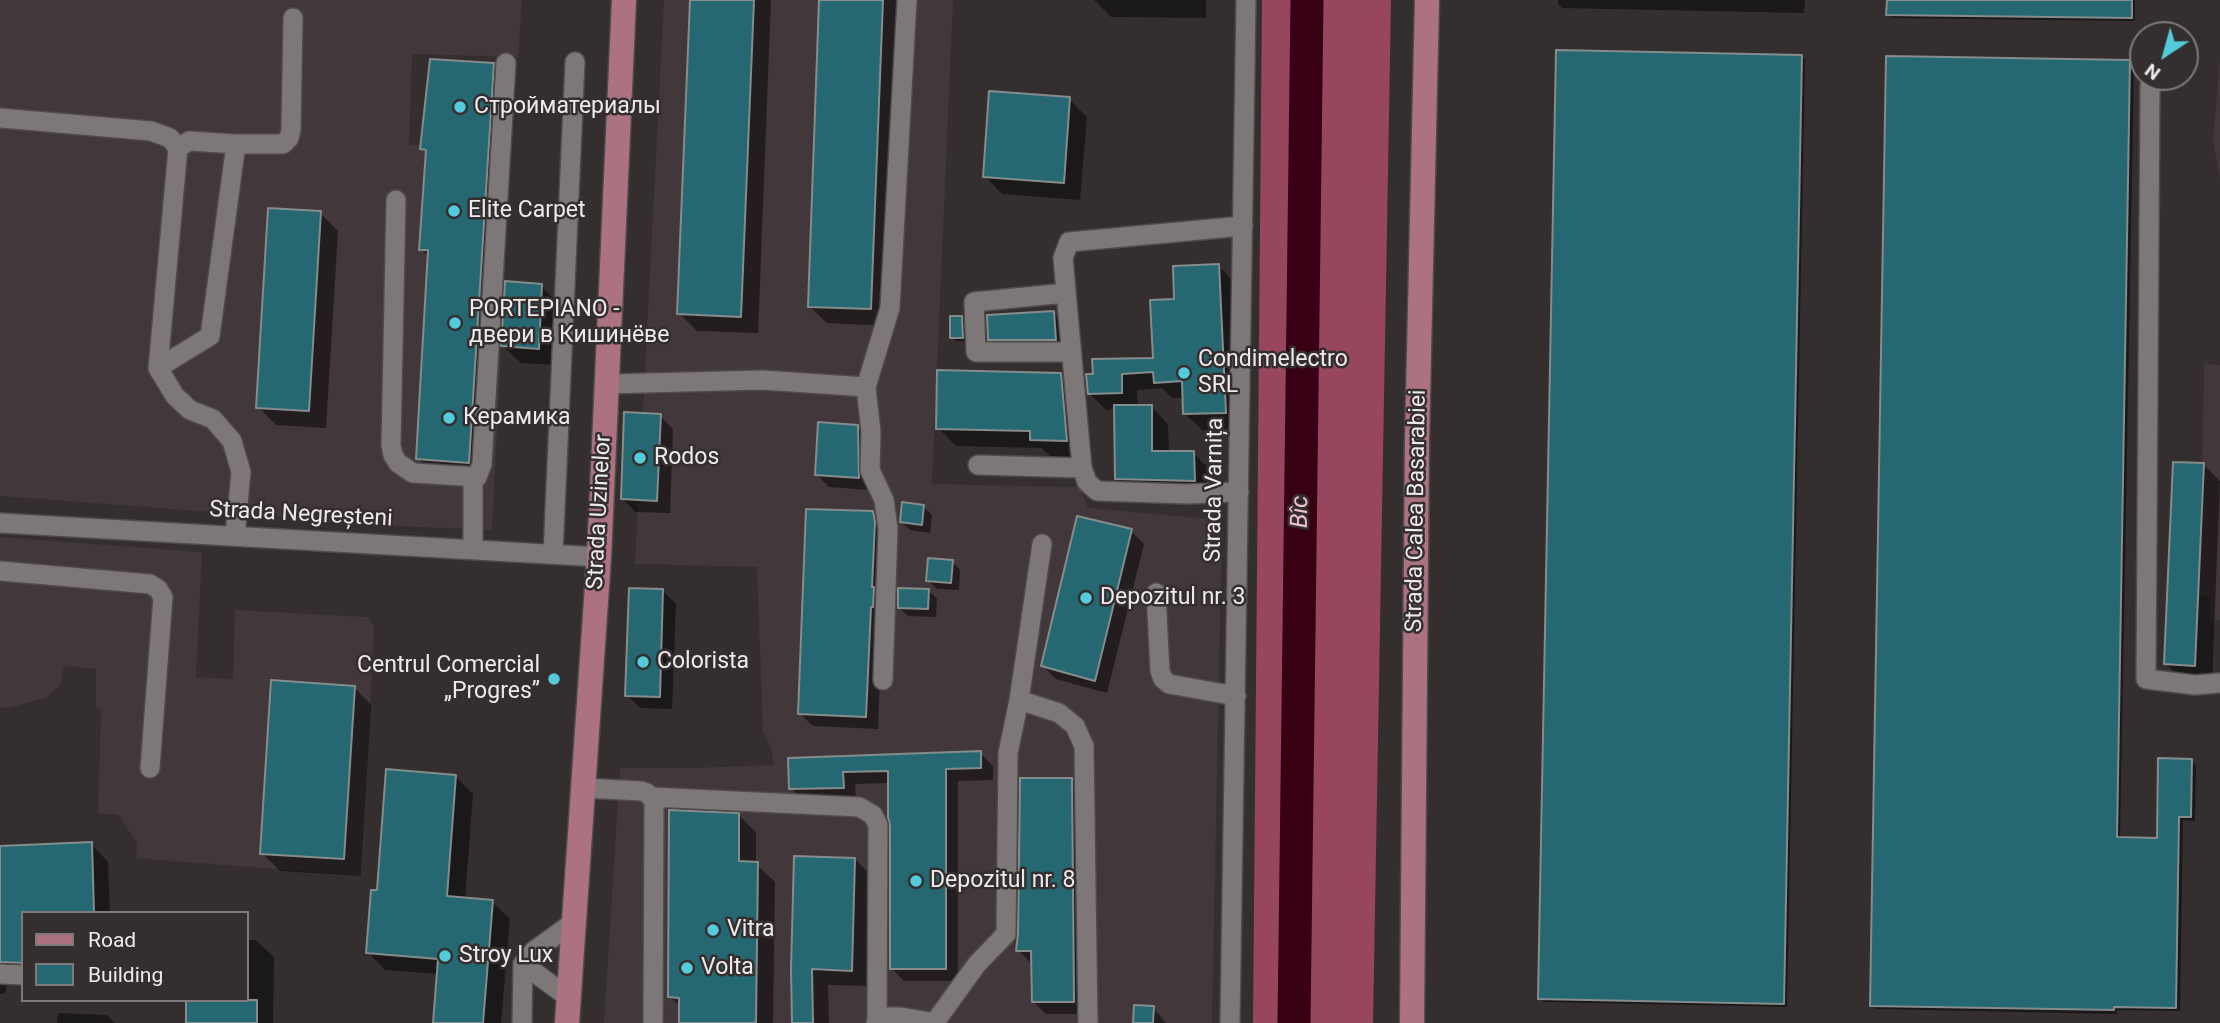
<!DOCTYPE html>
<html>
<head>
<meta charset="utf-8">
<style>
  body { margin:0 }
  #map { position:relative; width:2220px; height:1023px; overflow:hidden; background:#342e2f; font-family:Roboto,sans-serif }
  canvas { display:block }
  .legend { position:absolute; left:21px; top:911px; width:228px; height:91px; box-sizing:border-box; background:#342e2f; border:2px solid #7e797a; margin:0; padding:9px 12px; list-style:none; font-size:21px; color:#eeeaeb }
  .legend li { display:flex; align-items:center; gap:14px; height:35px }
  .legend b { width:35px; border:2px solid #7e797a }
  .north { position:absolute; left:2129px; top:21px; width:70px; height:70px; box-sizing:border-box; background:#342e2f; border:2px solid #7e797a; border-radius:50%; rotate:216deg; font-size:19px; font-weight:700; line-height:28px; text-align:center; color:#eeeaeb }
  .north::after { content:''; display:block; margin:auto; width:24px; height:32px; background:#53cbdb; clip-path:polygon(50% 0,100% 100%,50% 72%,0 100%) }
</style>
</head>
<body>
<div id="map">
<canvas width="2220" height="1023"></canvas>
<ul class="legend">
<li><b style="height:9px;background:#ac7282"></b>Road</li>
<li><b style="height:19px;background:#266871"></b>Building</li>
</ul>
<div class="north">N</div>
</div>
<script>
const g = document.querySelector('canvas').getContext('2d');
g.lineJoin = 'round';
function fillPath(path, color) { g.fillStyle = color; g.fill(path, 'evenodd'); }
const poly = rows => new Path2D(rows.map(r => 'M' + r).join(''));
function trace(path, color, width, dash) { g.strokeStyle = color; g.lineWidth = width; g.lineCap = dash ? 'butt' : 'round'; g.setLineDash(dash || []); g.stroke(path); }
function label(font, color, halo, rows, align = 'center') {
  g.font = font + ' Roboto,sans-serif'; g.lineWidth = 5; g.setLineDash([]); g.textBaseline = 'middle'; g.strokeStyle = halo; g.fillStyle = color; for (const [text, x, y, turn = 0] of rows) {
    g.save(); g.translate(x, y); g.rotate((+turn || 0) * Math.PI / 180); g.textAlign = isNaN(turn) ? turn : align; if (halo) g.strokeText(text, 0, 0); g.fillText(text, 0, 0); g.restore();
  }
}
fillPath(poly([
  [0,0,522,0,518,57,412,54,409,145,426,146,419,250,506,252,492,530,396,526,0,496],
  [664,0,953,0,932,484,1079,487,1088,508,1222,520,1212,1023,604,1023,620,768,694,768,773,765,772,751,763,732,757,567,635,564],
  [2220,59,2220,179,2213,142],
  [2204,364,2220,365,2220,620,2209,621,2211,598,2200,596],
  [0,537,202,552,196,677,233,679,235,610,368,617,374,627,362,876,136,858,137,842,117,814,98,814,101,709,96,708,96,669,64,666,60,685,46,698,8,708,0,707]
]), '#42373a');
fillPath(poly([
  [1262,0,1391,0,1373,1023,1253,1023]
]), '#97465d');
fillPath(poly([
  [692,0,771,0,758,333,697,331,679,313],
  [821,0,900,0,888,326,827,323,809,306],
  [1094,0,1206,0,1206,18,1111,17],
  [1558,0,1805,0,1804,13,1562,8,1558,4],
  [1888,0,2135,0,2135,21,1892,18,1888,14],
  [1802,56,1805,60,1787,1007,1544,1002,1540,999],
  [2130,62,2134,66,2120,839,2158,840,2191,761,2196,765,2195,821,2183,820,2180,1011,2117,1010,2117,1014,1875,1009,1871,1005],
  [493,65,510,83,486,479,435,475,418,458,429,257,421,249,428,154,422,149],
  [1069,99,1087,117,1080,200,1002,194,985,176],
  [320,213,338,231,326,428,276,425,258,407],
  [1218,266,1235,282,1242,428,1202,430,1185,414,1184,398,1172,398,1162,388,1137,390,1138,407,1151,406,1168,424,1169,453,1193,453,1211,470,1211,498,1134,496,1116,479,1115,409,1106,410,1089,393,1088,375,1155,359,1176,301],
  [541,286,558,303,556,365,521,363,503,346],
  [1053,313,1066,326,1068,352,1003,352,989,339],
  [962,318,965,322,966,341,956,341,952,337],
  [1060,375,1078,392,1083,457,1050,456,1041,448,956,446,938,428],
  [660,416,673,429,670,513,635,512,622,498],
  [857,427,870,440,871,490,829,487,816,474],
  [2204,465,2220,481,2212,683,2183,681,2166,664],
  [924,507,932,515,930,533,910,530,902,522],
  [872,513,886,526,878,729,813,726,799,713],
  [1131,531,1144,544,1107,693,1056,679,1043,666],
  [952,561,960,570,959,590,937,589,928,580],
  [928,590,937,599,936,617,908,616,899,608],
  [663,591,676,604,672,709,640,708,627,695],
  [354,687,371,705,361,876,280,871,262,853],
  [980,753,993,766,993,780,958,781,958,981,904,981,891,968,892,825,890,783,855,784,856,800,804,801,791,788,790,759],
  [455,776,473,794,465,899,492,902,510,919,501,1023,434,1023,438,974,385,970,368,952,378,892],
  [1071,779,1085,793,1086,1014,1046,1014,1033,1001,1033,963,1031,963,1018,950],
  [739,815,756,833,756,864,775,882,773,1023,681,1023,681,1007,670,997],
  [91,844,108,862,110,913,23,913,23,979,19,978,7,984,5,993,0,994,0,847],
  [855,859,871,876,868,986,828,985,829,1023,794,1023,792,969],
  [247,940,256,940,274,957,273,1023,187,1023,247,1000],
  [1153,1008,1166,1023,1135,1023],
  [58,1013,107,1015,115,1023,57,1023]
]), '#0007');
trace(poly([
  [1294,1023,1307,0]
]), '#370015', 33);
const building = poly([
  [690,0,754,0,741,317,677,314,690,0],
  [819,0,883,0,871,309,808,307,819,0],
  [1887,0,2132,0,2132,18,1886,15,1887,0],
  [1556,50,1802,55,1784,1004,1538,999,1556,50],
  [1886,56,2130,60,2117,837,2157,838,2158,758,2192,759,2191,817,2179,817,2176,1008,2114,1007,2114,1010,1870,1006,1886,56],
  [430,59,494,63,469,463,416,459,428,250,419,250,426,150,420,149,430,59],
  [989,91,1070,97,1064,183,983,177,989,91],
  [268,208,321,211,309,411,256,408,268,208],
  [1219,264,1226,413,1183,414,1182,381,1154,383,1153,372,1122,374,1122,393,1088,394,1086,374,1093,374,1092,359,1153,358,1150,300,1174,299,1173,266,1219,264],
  [505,281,542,284,539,349,501,346,505,281],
  [1054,311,1056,340,988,340,987,315,1054,311],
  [950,316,962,316,963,338,950,338,950,316],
  [937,370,1061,373,1067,441,1030,440,1030,431,936,429,937,370],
  [1114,405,1152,405,1152,451,1194,451,1195,481,1115,479,1114,405],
  [624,412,661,414,657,501,621,499,624,412],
  [818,422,858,425,859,478,815,475,818,422],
  [2173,462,2204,463,2195,666,2164,664,2173,462],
  [902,502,924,505,922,525,900,522,902,502],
  [806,509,873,511,875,522,872,587,874,587,873,607,871,607,866,717,798,714,806,509],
  [1077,516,1132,529,1095,681,1041,666,1077,516],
  [928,558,953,560,951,583,926,581,928,558],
  [629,588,663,589,660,697,625,696,629,588],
  [898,588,929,589,928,609,898,608,898,588],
  [271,680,355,686,344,859,260,854,271,680],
  [981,751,981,768,946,769,946,969,890,969,890,825,888,817,888,771,843,772,844,788,789,789,788,758,981,751],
  [386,769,456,775,447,896,493,900,483,1023,433,1023,438,959,366,953,371,890,377,890,386,769],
  [1020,778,1072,778,1074,1002,1032,1002,1031,951,1016,951,1018,934,1020,778],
  [669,810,739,813,739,861,758,862,756,1023,679,1023,679,998,668,997,669,810],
  [92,842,94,913,23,913,23,963,0,962,0,846,92,842],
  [794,856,855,858,852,971,812,969,813,1023,792,1023,791,969,794,856],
  [186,1000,257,1000,257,1023,186,1023,186,1000],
  [1134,1005,1154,1006,1153,1023,1133,1023,1134,1005]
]);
fillPath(building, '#266871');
trace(building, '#858c8d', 2);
const minor = poly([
  [2150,86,2146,679,2195,685,2220,683],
  [0,118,151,131,170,138,178,148],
  [396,200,391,445,393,455,398,463,413,473,477,477,482,464,506,63],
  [1066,293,974,302,976,352,1071,352],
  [158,368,210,336,236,144],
  [607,384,762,380,866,387,890,308,907,0],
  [866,387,871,432,870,470,884,500,888,529,883,680],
  [978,465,1082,468],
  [473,478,473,549],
  [1239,492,1187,494,1097,491,1087,482,1082,468,1063,258,1069,242,1243,226],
  [0,523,599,557],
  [235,536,241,472,232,441,213,419,190,410,175,396,158,368,178,148,189,141,236,144,283,144,289,138,291,130,293,18],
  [553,554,575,62],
  [0,571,150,584,158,589,163,597,150,768],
  [1156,593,1160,671,1163,679,1169,684,1236,696],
  [1019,700,1059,713,1075,726,1084,746,1088,1023],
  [583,788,641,791,647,793,654,801,653,1023],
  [652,797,859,807,873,815,878,825,877,1022],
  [523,964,568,997],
  [0,974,23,975],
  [935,1022,977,964,1006,934,1008,753,1019,700,1042,544],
  [522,1023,523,964,534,951,574,922],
  [876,1023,886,1017,901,1017,936,1023],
  [1230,1023,1246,0]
]);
const major = poly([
  [567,1023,599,557,624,0],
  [1412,1023,1417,441,1427,0]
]);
trace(minor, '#4e4a4b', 22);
trace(major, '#4e4a4b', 27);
trace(minor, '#7d7778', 19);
trace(major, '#ac7282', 24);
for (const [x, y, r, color] of [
  [460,107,7,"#53cbdb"],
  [454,211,7,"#53cbdb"],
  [455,323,7,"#53cbdb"],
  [1184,373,7,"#53cbdb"],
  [449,418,7,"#53cbdb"],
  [640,458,7,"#53cbdb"],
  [1086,598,7,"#53cbdb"],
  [643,662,7,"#53cbdb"],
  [554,679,7,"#53cbdb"],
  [916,881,7,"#53cbdb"],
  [713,930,7,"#53cbdb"],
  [445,956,7,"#53cbdb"],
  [687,968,7,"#53cbdb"]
]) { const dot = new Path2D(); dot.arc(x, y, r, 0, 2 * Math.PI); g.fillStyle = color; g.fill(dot); trace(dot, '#342e2f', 2.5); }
label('23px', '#eeeaeb', '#342e2f', [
  ["Стройматериалы",474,107],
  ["Elite Carpet",468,211],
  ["PORTEPIANO -",469,310],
  ["двери в Кишинёве",469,336],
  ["Condimelectro",1198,360],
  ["SRL",1198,386],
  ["Керамика",463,418],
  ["Rodos",654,458],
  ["Depozitul nr. 3",1100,598],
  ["Colorista",657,662],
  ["Centrul Comercial",540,666,"right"],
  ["„Progres”",540,692,"right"],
  ["Depozitul nr. 8",930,881],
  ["Vitra",727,930],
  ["Stroy Lux",459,956],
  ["Volta",701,968]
], 'left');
label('23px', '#eeeaeb', '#342e2f', [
  ["Strada Varnița",1215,490,-89],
  ["Strada Calea Basarabiei",1417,511,-89],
  ["Strada Uzinelor",600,512,-87],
  ["Strada Negreșteni",301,515,3]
]);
label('italic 24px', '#f1c1cc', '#342e2f', [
  ["Bîc",1301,512,-89]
]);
</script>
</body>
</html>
